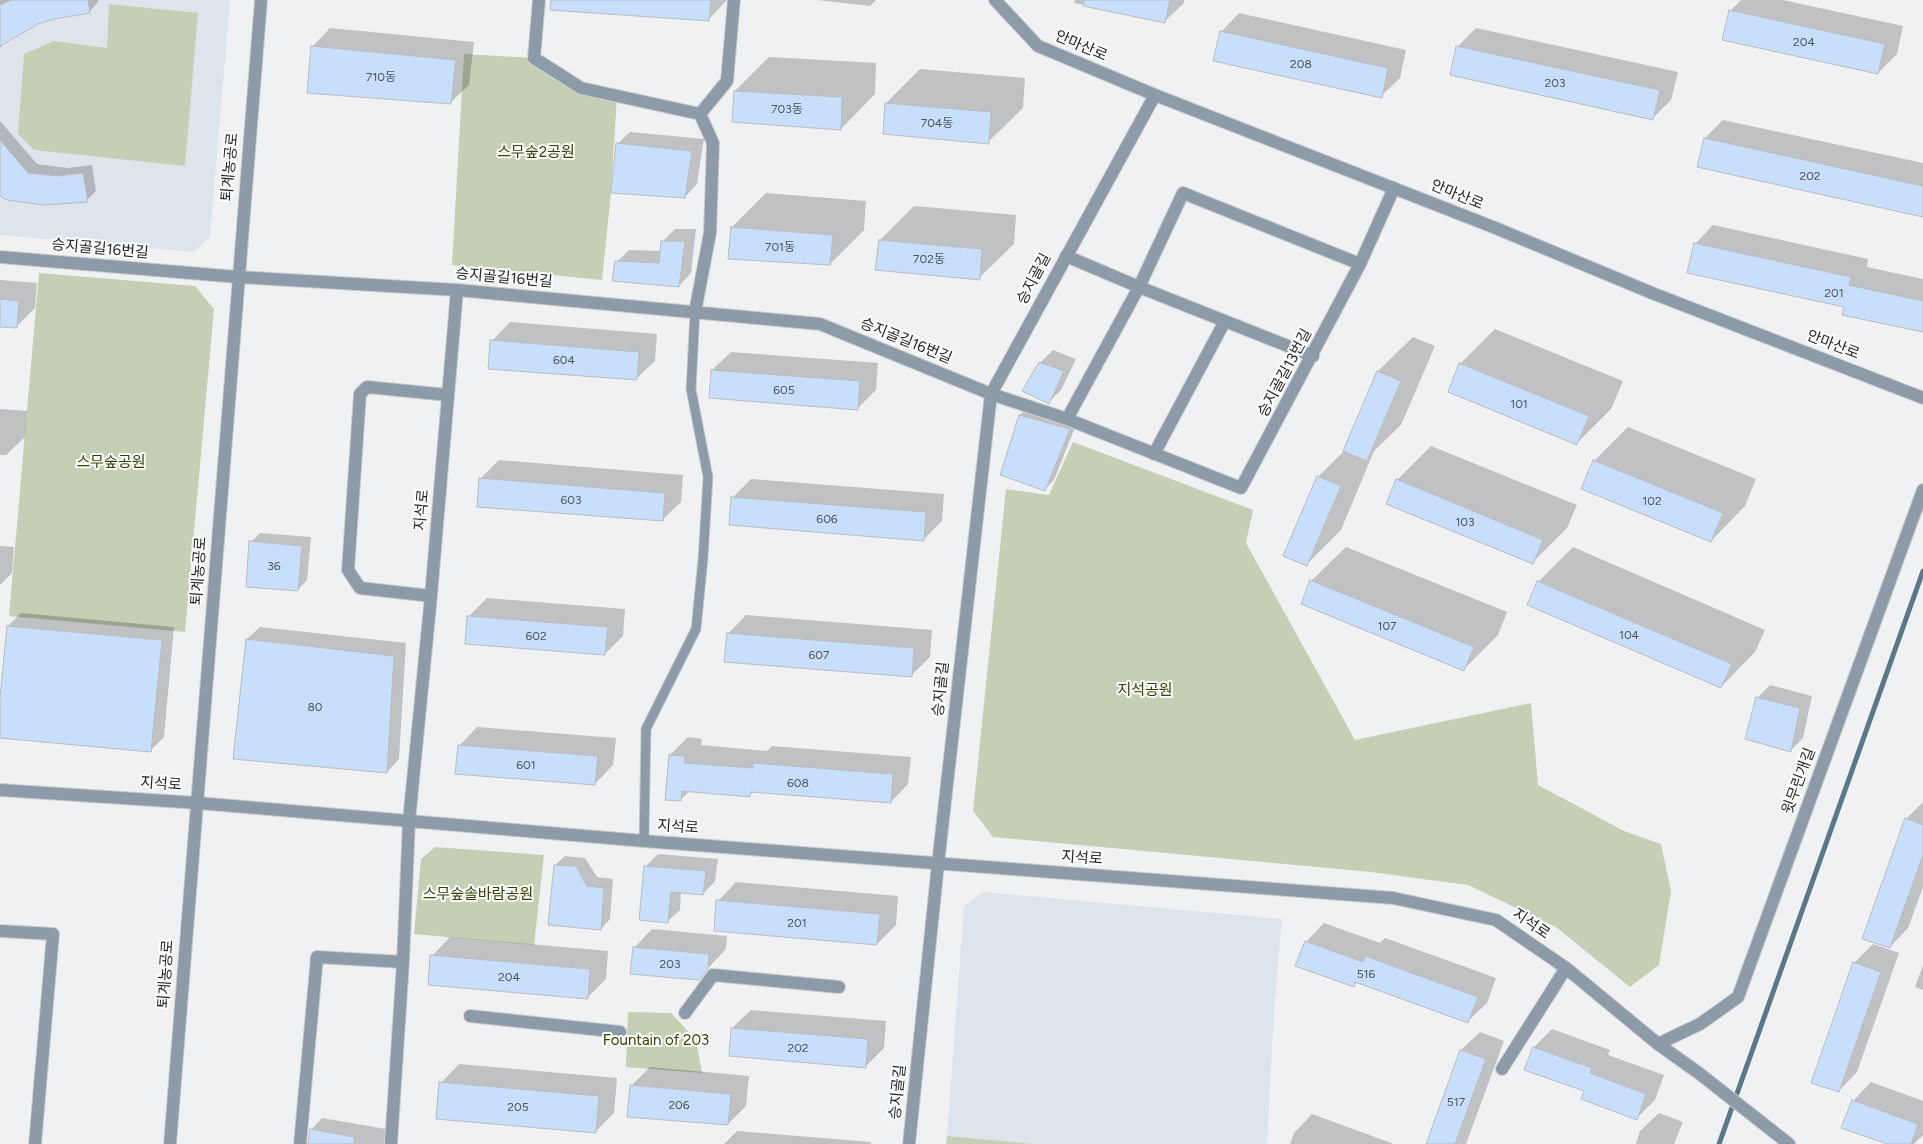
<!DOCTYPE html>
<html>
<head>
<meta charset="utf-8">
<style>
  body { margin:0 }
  canvas { display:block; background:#f0f1f2 }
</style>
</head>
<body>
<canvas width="1923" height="1144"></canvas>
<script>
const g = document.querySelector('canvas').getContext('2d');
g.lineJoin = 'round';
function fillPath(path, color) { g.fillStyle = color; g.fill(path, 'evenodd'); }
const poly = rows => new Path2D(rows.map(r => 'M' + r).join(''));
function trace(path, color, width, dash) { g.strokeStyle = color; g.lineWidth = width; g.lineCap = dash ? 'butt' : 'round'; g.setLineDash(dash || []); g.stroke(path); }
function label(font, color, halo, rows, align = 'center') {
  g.font = font + ' Figtree,"Noto Sans KR",sans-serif'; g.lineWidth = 4; g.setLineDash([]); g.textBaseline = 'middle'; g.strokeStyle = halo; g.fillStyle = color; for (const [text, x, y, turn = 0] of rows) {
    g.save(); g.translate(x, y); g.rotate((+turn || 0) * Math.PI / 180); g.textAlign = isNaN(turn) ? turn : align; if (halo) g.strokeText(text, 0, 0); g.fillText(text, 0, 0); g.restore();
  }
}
fillPath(poly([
  [0,0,230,0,210,237,193,252,0,235],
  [984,892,1282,919,1274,1012,1267,1144,1035,1144,947,1136,964,906]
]), '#dee4eb');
fillPath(poly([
  [109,4,198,13,185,166,34,150,18,134,24,54,54,41,107,48],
  [464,54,534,58,581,88,617,96,611,193,602,280,452,265],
  [39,273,195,286,214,309,185,632,9,616],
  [1073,442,1253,510,1246,543,1355,740,1531,703,1538,785,1624,831,1661,844,1671,891,1659,965,1630,987,1556,927,1468,885,1371,872,993,837,973,811,1006,489,1049,495],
  [435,847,544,855,534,945,414,934,421,859],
  [628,1012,671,1013,696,1040,702,1073,626,1067],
  [947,1136,1035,1144,946,1144]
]), '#c4cfb4');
fillPath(poly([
  [0,0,98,0,98,2,89,12,53,17,37,22,4,43,0,48],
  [552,0,727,0,709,19],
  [817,0,876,0,870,6],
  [1075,0,1184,0,1184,3,1165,21,1074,3],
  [1741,0,1783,0,1903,26,1897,54,1878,73,1730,11],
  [1239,13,1406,50,1400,78,1381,96,1221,32],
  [330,28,474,42,469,85,450,103,312,47],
  [1476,28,1678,72,1671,100,1653,118,1451,74,1458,46],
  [769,57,876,63,875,94,841,129,735,91],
  [920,69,1025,78,1023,108,988,142,886,103],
  [1723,120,1923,163,1923,215,1705,138],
  [0,121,37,164,67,168,92,165,96,191,87,200,65,204,26,203,8,199,0,194],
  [630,132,704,139,697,184,685,197,617,144],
  [766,193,866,201,864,230,830,264,732,227],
  [914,206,1016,215,1014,244,979,278,880,240],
  [1713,225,1868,259,1867,267,1923,279,1923,331,1846,306,1695,244],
  [675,229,696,229,691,273,679,286,617,262,629,250,661,251,662,242],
  [0,280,37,283,35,308,16,327,0,326],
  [510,322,657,334,655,361,636,379,492,341],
  [1495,329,1623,381,1611,409,1577,443,1449,391,1460,364],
  [1413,337,1435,346,1401,425,1374,451,1341,530,1306,565,1318,477,1344,451,1378,371],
  [1053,350,1076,359,1061,390,1049,402,1040,363],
  [731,352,878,363,876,390,857,409,710,397,712,370],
  [1029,406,1078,420,1054,480,1045,489,1020,415],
  [0,409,27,411,25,437,6,455,0,455],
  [1628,427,1756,479,1745,506,1711,541,1594,461],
  [1431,446,1577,505,1567,528,1533,562,1397,480],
  [499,460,683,475,681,502,662,520,480,479],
  [751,479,944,494,942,521,923,540,732,498],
  [260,533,311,537,307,580,298,590,251,542],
  [0,546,14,547,12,573,0,585],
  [1346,547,1507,612,1498,635,1464,669,1311,581],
  [1573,547,1765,630,1755,652,1721,687,1538,582],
  [487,598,625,609,623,636,605,654,469,616],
  [21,613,174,627,164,737,151,750,0,737,0,691,2,691,8,626],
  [746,615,932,630,930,657,912,675,728,634],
  [260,627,406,643,399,759,387,772,247,639],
  [1770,685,1812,696,1803,738,1790,751,1757,698],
  [477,727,616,738,613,765,595,784,459,746],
  [688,737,702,739,701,745,767,751,772,746,911,757,908,784,891,802,754,791,750,795,690,791,680,800,670,755],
  [1923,802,1923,887,1908,928,1890,947,1906,819],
  [658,854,718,859,715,881,703,894,681,891,680,910,667,922,646,866],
  [565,856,585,858,597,877,613,879,610,919,601,929,555,865],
  [736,882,898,896,896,925,877,944,718,901],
  [1324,923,1380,943,1385,938,1496,978,1487,1003,1468,1021,1358,981,1353,986,1306,942],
  [652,929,727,936,726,949,699,978,634,948],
  [450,937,608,951,606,979,587,998,432,956],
  [1873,944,1899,953,1857,1072,1839,1091,1854,963],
  [1923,965,1923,990,1915,987],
  [751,1010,886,1021,884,1048,865,1067,732,1028],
  [1552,1029,1610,1050,1608,1055,1664,1075,1655,1100,1637,1118,1585,1090,1534,1047],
  [1480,1032,1504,1041,1466,1144,1427,1144,1461,1050],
  [459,1064,617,1078,614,1113,596,1131,441,1083],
  [650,1067,749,1076,746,1106,728,1124,631,1086],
  [1871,1082,1923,1101,1923,1135,1914,1144,1890,1144,1853,1101],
  [1659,1113,1683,1122,1674,1144,1636,1144,1640,1131],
  [1312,1114,1394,1144,1290,1144,1294,1133],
  [322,1118,386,1129,384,1144,310,1144,311,1130],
  [737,1131,871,1142,871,1144,724,1144]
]), '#0003');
trace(poly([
  [1719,1144,1923,571]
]), '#5b778a', 5);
const building = poly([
  [11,0,88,0,90,13,54,19,38,24,0,46,0,5,11,0],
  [551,0,711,0,709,21,550,10,551,0],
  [1084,0,1170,0,1165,23,1083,6,1084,0],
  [1729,10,1885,44,1878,74,1722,40,1729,10],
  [1220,31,1388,68,1382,98,1213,61,1220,31],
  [311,46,456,60,451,104,307,93,311,46],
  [1456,46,1660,90,1653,120,1450,75,1456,46],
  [734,91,842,97,841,130,732,122,734,91],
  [885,103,991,112,989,144,883,134,885,103],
  [1704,138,1923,186,1923,217,1697,167,1704,138],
  [0,140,28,173,57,176,83,173,88,202,44,205,7,200,0,196,0,140],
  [616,143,692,151,685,198,611,193,616,143],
  [731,227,833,235,830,265,728,259,731,227],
  [879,240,982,249,980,280,875,270,879,240],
  [661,241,685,241,679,287,612,281,615,261,659,263,661,241],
  [1694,243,1851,277,1849,285,1923,301,1923,332,1842,315,1844,307,1687,273,1694,243],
  [0,299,19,301,17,328,0,327,0,299],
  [490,340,639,352,637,380,488,369,490,340],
  [1039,362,1064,371,1049,404,1022,391,1039,362],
  [1459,363,1589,416,1577,445,1448,392,1459,363],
  [711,370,860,381,858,410,709,398,711,370],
  [1377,371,1401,381,1367,461,1343,451,1377,371],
  [1019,415,1070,429,1045,491,1000,475,1019,415],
  [1593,460,1723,513,1711,542,1581,489,1593,460],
  [1317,476,1341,486,1307,566,1283,556,1317,476],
  [479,478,665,493,663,521,477,507,479,478],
  [1396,479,1543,540,1533,564,1386,504,1396,479],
  [731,497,926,512,924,541,729,525,731,497],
  [249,541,302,546,298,591,246,587,249,541],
  [1310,580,1474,647,1464,671,1301,604,1310,580],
  [1537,581,1732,664,1721,688,1527,605,1537,581],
  [467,616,608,627,605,655,465,644,467,616],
  [7,626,162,640,151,752,0,738,0,698,7,626],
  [727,633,914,648,912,677,724,662,727,633],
  [246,639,394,656,387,773,233,759,246,639],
  [1756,697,1800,708,1791,752,1745,739,1756,697],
  [458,745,598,756,595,785,455,774,458,745],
  [669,755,685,756,684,763,753,768,753,763,893,774,891,803,751,792,750,797,682,791,681,801,665,800,669,755],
  [1905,818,1923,825,1923,855,1890,948,1862,939,1905,818],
  [554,865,576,866,587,886,604,888,601,930,548,925,554,865],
  [644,866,706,871,703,895,671,892,668,923,639,920,644,866],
  [716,900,880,914,877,945,714,931,716,900],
  [1305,941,1363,962,1365,956,1478,997,1468,1023,1355,982,1354,987,1295,966,1305,941],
  [633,947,709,954,708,969,699,980,630,974,633,947],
  [430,955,590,969,588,999,428,985,430,955],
  [1853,962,1881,972,1839,1092,1811,1083,1853,962],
  [731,1028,868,1039,866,1068,729,1056,731,1028],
  [1533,1047,1592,1068,1590,1073,1646,1094,1637,1120,1581,1099,1584,1091,1524,1070,1533,1047],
  [1460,1050,1486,1059,1455,1144,1426,1144,1460,1050],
  [439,1082,599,1096,596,1133,436,1119,439,1082],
  [630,1085,731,1094,728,1125,627,1117,630,1085],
  [1852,1100,1918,1124,1911,1144,1887,1144,1841,1128,1852,1100],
  [310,1129,354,1137,354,1144,308,1144,310,1129]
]);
fillPath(building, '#c7dffc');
trace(building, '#babbbd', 1);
const service = poly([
  [644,841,646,729,696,629,703,559,708,477,691,389,695,312]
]);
const minor = poly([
  [539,0,534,58,581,88,700,114],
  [1066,256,1139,287,1313,356],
  [0,257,238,277,457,290,820,324,991,394,1067,419,1241,488,1360,264,1394,188],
  [695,312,710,233,713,143,700,114,727,81,734,0],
  [1067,419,1139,287,1183,193,1360,264],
  [1154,454,1225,321],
  [431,596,360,588,348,570,360,394,367,387,448,395],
  [0,790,198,803,644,841,1393,898,1496,920,1566,968,1658,1044,1700,1074,1789,1144],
  [0,931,53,934,35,1144],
  [685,1013,713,975,839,987],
  [470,1016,620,1032],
  [1658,1044,1700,1024,1738,997,1923,490],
  [1502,1069,1566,968],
  [300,1144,317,957,403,962],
  [391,1144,403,962,409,821,431,596,457,290],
  [909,1144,938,864,991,394,1155,95]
]);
const tertiary = poly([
  [995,0,1038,46,1155,95,1493,227,1652,293,1923,398],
  [170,1144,261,0]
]);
trace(service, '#cbcccd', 11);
trace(minor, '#cbcccd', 14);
trace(tertiary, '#cbcccd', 14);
trace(service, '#8d9ba9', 9);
trace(minor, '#8d9ba9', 12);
trace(tertiary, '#8d9ba9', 12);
label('12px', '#4d535b', null, [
  ["204",1804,42],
  ["208",1301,64],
  ["710동",381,77],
  ["203",1555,83],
  ["703동",787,109],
  ["704동",937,123],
  ["202",1810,176],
  ["701동",780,247],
  ["702동",929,259],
  ["201",1834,293],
  ["604",564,360],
  ["605",784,390],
  ["101",1519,404],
  ["603",571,500],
  ["102",1652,501],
  ["606",827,519],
  ["103",1465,522],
  ["36",274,566],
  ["107",1387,626],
  ["104",1629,635],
  ["602",536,636],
  ["607",819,655],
  ["80",315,707],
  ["601",526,765],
  ["608",798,783],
  ["201",797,923],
  ["203",670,964],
  ["516",1366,974],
  ["204",509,977],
  ["202",798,1048],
  ["517",1456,1102],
  ["206",679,1105],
  ["205",518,1107]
]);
label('15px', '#242425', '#fff', [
  ["안마산로",1081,46,23],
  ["퇴계농공로",230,167,-85],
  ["안마산로",1457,195,22],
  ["승지골길16번길",100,249,5],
  ["승지골길16번길",504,278,5],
  ["승지골길",1034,279,-62],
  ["승지골길16번길",906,341,22],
  ["안마산로",1833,345,21],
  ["승지골길13번길",1285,373,-62],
  ["지석로",422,510,-85],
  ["퇴계농공로",199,571,-86],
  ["승지골길",941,689,-84],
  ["윗무린개길",1799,781,-70],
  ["지석로",161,784,4],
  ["지석로",678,827,4],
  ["지석로",1082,858,4],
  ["지석로",1531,924,34],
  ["퇴계농공로",166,974,-86],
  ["승지골길",898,1092,-84]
]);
label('15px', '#2f4100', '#fff', [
  ["스무숲2공원",536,153],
  ["스무숲공원",111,463],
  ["지석공원",1145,691],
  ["스무숲솔바람공원",478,895],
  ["Fountain of 203",656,1041]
]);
</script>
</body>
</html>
